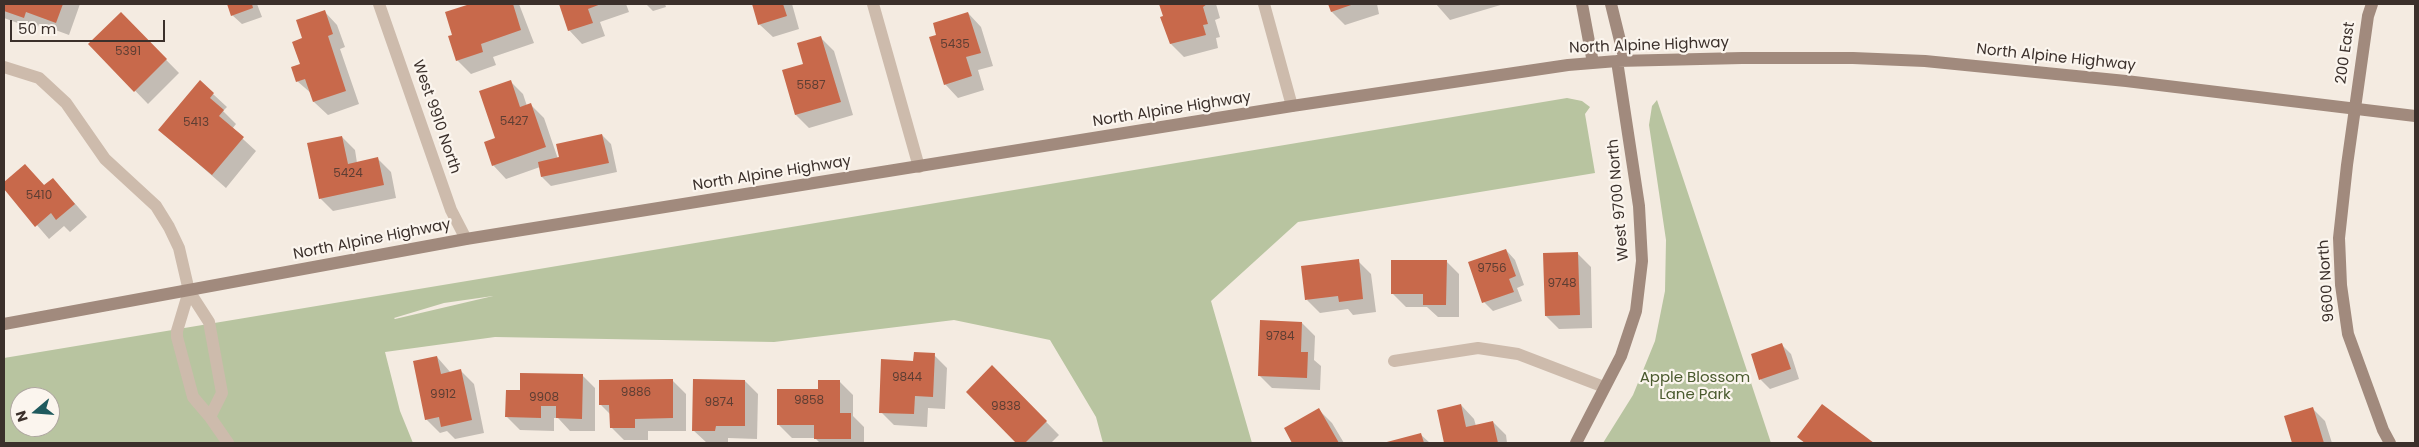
<!DOCTYPE html>
<html>
<head>
<meta charset="utf-8">
<style>
  body { margin:0 }
  #map { position:relative; width:2419px; height:447px; overflow:hidden; background:#f4ebe1; font-family:Poppins,sans-serif }
  canvas { display:block }
  .frame { position:absolute; inset:0; border:5px solid #3b302b; pointer-events:none }
  .north { position:absolute; left:10px; top:387px; width:50px; height:50px; box-sizing:border-box; background:#fbf5ee; border:1px solid #aea6a0; border-radius:50%; rotate:252deg; font-size:14px; font-weight:700; line-height:20px; text-align:center; color:#3b302b }
  .north::after { content:''; display:block; margin:auto; width:18px; height:22px; background:#1f5a5e; clip-path:polygon(50% 0,100% 100%,50% 72%,0 100%) }
  .scale { position:absolute; left:10px; top:20px; width:155px; height:22px; box-sizing:border-box; border:2px solid #3b302b; border-top:0; padding-left:6px; font-size:15px; line-height:18px; white-space:nowrap; color:#3b302b; -webkit-text-stroke:4px #fbf5ee; paint-order:stroke }
</style>
</head>
<body>
<div id="map">
<canvas width="2419" height="447"></canvas>
<div class="frame"></div>
<div class="north">N</div>
<div class="scale">50 m</div>
</div>
<script>
const g = document.querySelector('canvas').getContext('2d');
g.lineJoin = 'round';
function fillPath(path, color) { g.fillStyle = color; g.fill(path, 'evenodd'); }
const poly = rows => new Path2D(rows.map(r => 'M' + r).join(''));
function trace(path, color, width, dash) { g.strokeStyle = color; g.lineWidth = width; g.lineCap = dash ? 'butt' : 'round'; g.setLineDash(dash || []); g.stroke(path); }
function label(font, color, halo, rows, align = 'center') {
  g.font = font + ' Poppins,sans-serif'; g.lineWidth = 4.5; g.setLineDash([]); g.textBaseline = 'middle'; g.strokeStyle = halo; g.fillStyle = color; for (const [text, x, y, turn = 0] of rows) {
    g.save(); g.translate(x, y); g.rotate((+turn || 0) * Math.PI / 180); g.textAlign = isNaN(turn) ? turn : align; if (halo) g.strokeText(text, 0, 0); g.fillText(text, 0, 0); g.restore();
  }
}
fillPath(poly([
  [1567,98,1582,101,1590,107,1585,114,1595,173,1298,222,1211,301,1252,443,1103,443,1096,417,1050,340,954,320,774,342,495,337,385,352,400,411,413,443,4,443,4,358],
  [493,296,395,319,394,318,444,303],
  [20,397,50,397,50,427,20,427],
  [1657,100,1771,443,1603,443,1633,395,1655,341,1665,291,1666,240,1649,125,1652,106]
]), '#b8c4a0');
fillPath(poly([
  [4,4,80,4,69,35,39,24,37,30,4,18],
  [228,4,257,4,262,17,242,24,232,15],
  [473,4,519,4,534,43,493,57,496,65,471,74,457,60,454,35,446,13],
  [560,4,626,4,629,12,600,22,605,36,582,44,569,30],
  [646,4,665,4,666,7,653,11],
  [753,4,792,4,799,29,773,37,759,24],
  [1161,4,1216,4,1220,18,1215,20,1220,37,1216,38,1218,48,1184,57,1171,44,1161,18,1164,17],
  [1330,4,1377,4,1379,14,1345,25,1332,12],
  [1436,4,1504,4,1450,20],
  [324,11,337,25,345,47,340,49,359,104,328,115,314,102,312,94,297,81,304,39],
  [968,13,981,27,993,66,978,70,984,90,958,98,945,84,938,36],
  [121,14,179,73,148,104,90,44],
  [821,38,834,51,853,115,809,128,796,115,783,71,804,65],
  [510,81,523,94,527,106,531,105,544,118,558,159,602,135,611,144,617,172,551,186,542,177,540,167,506,179,493,165,497,138],
  [200,82,227,107,223,111,236,124,232,129,256,151,226,188,160,130],
  [342,137,355,150,357,163,378,159,391,172,396,198,333,211,320,198],
  [25,166,45,186,53,179,87,217,70,232,64,226,49,239,4,187,4,184],
  [1506,250,1515,260,1524,285,1517,288,1522,301,1493,311,1484,302],
  [1578,254,1591,267,1592,328,1559,329,1546,316],
  [1358,261,1371,274,1376,312,1353,315,1348,309,1320,313,1307,300],
  [1446,261,1459,274,1459,317,1438,317,1427,307,1406,307,1393,294],
  [1302,323,1315,336,1314,360,1321,366,1320,390,1272,388,1259,375],
  [1782,345,1791,354,1799,379,1770,389,1761,380,1752,355],
  [934,355,947,368,945,409,928,408,927,427,894,425,881,412,914,362],
  [437,357,451,373,461,371,474,384,484,433,455,439,447,431,440,433,426,419],
  [992,367,1059,435,1051,443,1018,443,967,392],
  [582,375,595,388,595,431,570,431,558,418,554,418,554,431,520,430,507,417,521,392],
  [672,380,686,394,686,431,648,431,648,440,624,440,611,427,611,415,601,405],
  [745,381,758,394,757,439,728,438,728,443,707,443,693,430],
  [840,382,853,395,853,416,864,427,864,443,820,443,815,438,792,438,778,424,819,390],
  [1461,405,1474,419,1476,426,1493,422,1506,435,1507,443,1446,443,1438,410],
  [1822,405,1872,443,1805,443,1798,437],
  [2312,408,2325,421,2332,443,2294,443,2286,417],
  [1319,410,1332,423,1344,443,1294,443,1286,429],
  [1420,434,1430,443,1386,443]
]), '#0003');
fillPath(poly([
  [4,4,63,4,56,23,26,12,24,18,4,11],
  [227,4,252,4,253,8,231,16],
  [470,4,513,4,521,30,481,44,483,52,456,61,448,36,452,35,445,12],
  [559,4,601,4,588,9,593,23,568,31],
  [752,4,783,4,787,16,758,25],
  [1159,4,1207,4,1203,7,1208,24,1203,25,1206,35,1170,44,1160,17,1163,16],
  [1328,4,1354,4,1331,12],
  [325,10,333,34,328,36,346,91,313,102,305,79,296,82,291,67,300,64,292,42,302,38,296,20],
  [121,12,167,59,134,92,88,44],
  [968,12,981,53,966,57,972,76,944,85,929,37,936,35,933,23],
  [821,36,841,102,795,115,782,70,803,64,797,43],
  [200,80,214,93,210,98,224,110,219,116,244,137,212,175,158,130],
  [511,80,520,107,531,103,546,147,492,166,484,142,495,138,479,91],
  [602,134,609,163,541,177,538,162,559,157,556,144],
  [342,136,348,164,378,157,384,185,319,199,307,143],
  [25,164,44,185,53,178,75,204,56,220,51,213,35,227,4,189,4,182],
  [1506,249,1516,276,1509,279,1514,292,1482,303,1468,262],
  [1578,252,1580,315,1545,316,1543,253],
  [1359,259,1363,299,1339,302,1338,296,1305,300,1301,266],
  [1391,260,1447,260,1446,305,1423,305,1423,294,1391,294],
  [1260,320,1302,322,1301,352,1308,352,1307,378,1258,376],
  [1782,343,1791,369,1759,380,1751,354],
  [914,352,935,353,933,397,915,396,914,414,879,413,881,359,913,361],
  [437,356,441,374,461,369,472,420,441,427,439,417,425,420,413,361],
  [992,365,1047,421,1025,443,1016,443,966,392],
  [520,373,583,374,582,419,556,418,556,406,541,406,541,418,505,417,506,390,520,390],
  [673,379,673,418,635,419,635,428,610,428,609,405,599,405,599,380],
  [693,379,745,380,745,426,716,426,715,431,692,431],
  [818,380,840,380,840,413,851,413,851,439,814,439,814,425,777,425,777,389,818,389],
  [1461,404,1466,427,1493,421,1498,443,1444,443,1437,410],
  [1822,404,1874,443,1805,443,1797,437],
  [2313,407,2324,443,2292,443,2284,416],
  [1319,408,1339,443,1292,443,1284,428],
  [1421,433,1424,443,1383,443]
]), '#c8694b');
trace(poly([
  [379,4,451,210,466,239],
  [873,4,919,167],
  [1264,4,1292,106],
  [4,67,39,78,66,103,105,159,156,206,169,227,179,248,189,291,209,322,222,393,210,417],
  [189,291,177,331,177,337,193,397,210,417,228,443],
  [1394,361,1478,348,1518,354,1604,387]
]), '#cdbbac', 12);
trace(poly([
  [1582,4,1593,63],
  [1611,4,1625,61],
  [2372,4,2368,16,2347,165,2339,238,2341,285,2348,334,2383,430,2390,443],
  [4,324,466,239,1292,106,1568,65,1617,61,1742,58,1853,58,1925,61,2126,81,2415,116],
  [1576,443,1621,356,1636,311,1642,261,1639,206,1617,61]
]), '#a18a7d', 12);
label('12px', '#5e3e33', null, [
  ["5435",955,45],
  ["5391",128,52],
  ["5587",811,86],
  ["5427",514,122],
  ["5413",196,123],
  ["5424",348,174],
  ["5410",39,196],
  ["9756",1492,269],
  ["9748",1562,284],
  ["9784",1280,337],
  ["9844",907,378],
  ["9886",636,393],
  ["9912",443,395],
  ["9908",544,398],
  ["9858",809,401],
  ["9874",719,403],
  ["9838",1006,407]
]);
label('15px', '#3b302b', '#fbf5ee', [
  ["North Alpine Highway",1649,46,-2],
  ["200 East",2346,53,-82],
  ["North Alpine Highway",2056,58,6],
  ["North Alpine Highway",1172,110,-9],
  ["West 9910 North",436,117,71],
  ["North Alpine Highway",772,174,-9],
  ["West 9700 North",1619,200,-95],
  ["North Alpine Highway",372,240,-11],
  ["9600 North",2327,281,-94]
]);
label('15px', '#4a5a2e', '#fbf5ee', [
  ["Apple Blossom",1695,378],
  ["Lane Park",1695,395]
]);
</script>
</body>
</html>
